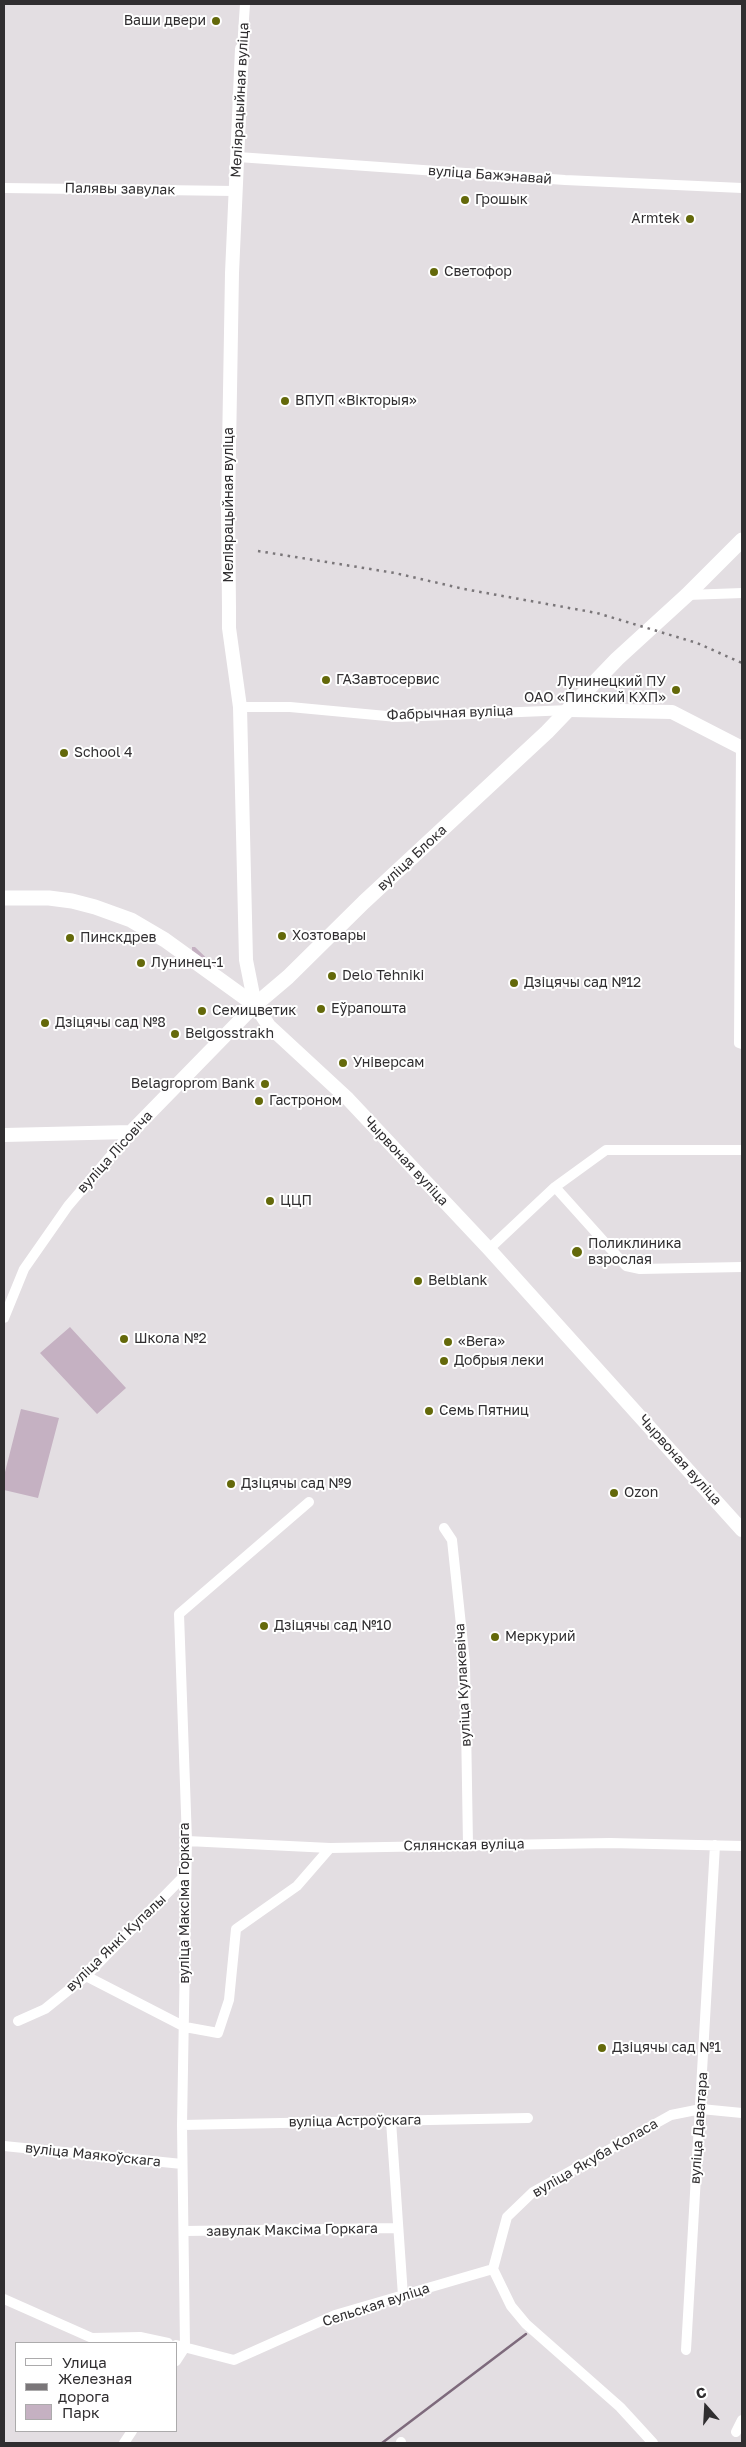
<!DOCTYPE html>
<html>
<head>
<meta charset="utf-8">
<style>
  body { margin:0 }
  #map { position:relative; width:746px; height:2447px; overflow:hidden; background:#e3dee2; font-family:"Golos Text",sans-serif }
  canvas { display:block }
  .frame { position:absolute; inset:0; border:5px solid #302e30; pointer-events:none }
  .legend { position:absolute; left:15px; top:2342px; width:162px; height:90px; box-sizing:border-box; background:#fff; border:1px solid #acabac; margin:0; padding:6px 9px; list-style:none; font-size:15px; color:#302e30 }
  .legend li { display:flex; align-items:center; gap:10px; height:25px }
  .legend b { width:25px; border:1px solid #acabac }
  .north { position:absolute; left:681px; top:2382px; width:50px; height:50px; -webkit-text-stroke:4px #fff; paint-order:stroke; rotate:341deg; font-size:14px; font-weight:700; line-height:20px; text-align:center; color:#302e30 }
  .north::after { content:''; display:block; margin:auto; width:18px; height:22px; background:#302e30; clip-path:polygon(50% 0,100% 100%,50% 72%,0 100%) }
</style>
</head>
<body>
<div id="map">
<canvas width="746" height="2447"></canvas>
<div class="frame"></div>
<ul class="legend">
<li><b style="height:6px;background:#fff"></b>Улица</li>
<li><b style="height:6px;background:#7a7679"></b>Железная дорога</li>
<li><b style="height:14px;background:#c5b1c2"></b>Парк</li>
</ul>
<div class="north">С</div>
</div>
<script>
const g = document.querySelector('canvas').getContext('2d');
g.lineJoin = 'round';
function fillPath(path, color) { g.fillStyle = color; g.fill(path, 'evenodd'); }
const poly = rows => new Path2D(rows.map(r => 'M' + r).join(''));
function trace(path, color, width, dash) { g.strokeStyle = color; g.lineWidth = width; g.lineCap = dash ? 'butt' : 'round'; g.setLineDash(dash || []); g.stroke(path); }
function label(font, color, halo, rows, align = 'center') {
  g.font = font + ' "Golos Text",sans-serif'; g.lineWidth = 4; g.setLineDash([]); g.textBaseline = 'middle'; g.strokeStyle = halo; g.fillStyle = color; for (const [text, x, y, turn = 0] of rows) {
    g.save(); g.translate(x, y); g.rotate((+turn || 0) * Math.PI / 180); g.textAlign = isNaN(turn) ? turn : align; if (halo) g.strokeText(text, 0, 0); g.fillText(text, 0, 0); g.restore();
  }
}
fillPath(poly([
  [192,947,195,947,221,972,192,951],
  [70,1327,126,1388,97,1414,40,1353],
  [21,1409,59,1418,38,1498,4,1490,4,1476]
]), '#c5b1c2');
trace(poly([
  [382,2443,526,2334]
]), '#7e6a7c', 2.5);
trace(poly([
  [242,49,245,4],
  [238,157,565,180,742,188],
  [4,188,235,191],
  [687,595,742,593],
  [240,707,290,707,397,717,570,710],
  [741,747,739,1043,742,1044],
  [555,1187,626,1266,640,1269,742,1267],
  [489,1249,555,1187,606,1150,742,1150],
  [4,1318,24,1269,68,1206,131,1132],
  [444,1528,452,1540,465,1663,468,1845],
  [187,1841,330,1848,610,1843,742,1846],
  [86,1976,185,2027,218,2033,229,2000,236,1929,297,1886,330,1848],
  [18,2021,45,2009,86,1976,185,1875],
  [391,2121,403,2296],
  [182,2125,528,2118],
  [4,2146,182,2164],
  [185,2231,398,2228],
  [4,2299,92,2338,140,2337,168,2343],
  [176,2345,234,2360,335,2315,493,2269],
  [686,2350,715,1845],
  [176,2361,185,2347,182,2125,187,1841,179,1614,309,1502],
  [736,2432,742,2420],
  [401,2442,401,2443],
  [124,2443,132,2431],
  [653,2443,620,2407,526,2324,511,2306,493,2269,507,2217,533,2192,671,2115,701,2109,742,2113]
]), '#fff', 10);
trace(poly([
  [242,49,232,273,228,508,229,608,229,628,240,707,246,960,255,1005,269,1026,348,1099,489,1249,742,1530],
  [570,710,672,712,742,748],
  [4,1135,131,1132,255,1005]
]), '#fff', 14);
trace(poly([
  [4,898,49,898,72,901,95,907,131,920,165,940,255,1005,288,977,364,902,547,732,617,659,687,595,742,540]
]), '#fff', 15);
trace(poly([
  [258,551,395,573,464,589,597,613,697,643,742,663]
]), '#7a7679', 2.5, [2.5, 5]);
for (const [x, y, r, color] of [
  [216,21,5,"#64690a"],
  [465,200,5,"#64690a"],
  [690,219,5,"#64690a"],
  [434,272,5,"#64690a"],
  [285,401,5,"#64690a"],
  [326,680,5,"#64690a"],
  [676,690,5,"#64690a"],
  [64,753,5,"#64690a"],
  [282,936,5,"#64690a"],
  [70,938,5,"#64690a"],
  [141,963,5,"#64690a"],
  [332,976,5,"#64690a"],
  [514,983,5,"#64690a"],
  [321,1009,5,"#64690a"],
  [202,1011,5,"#64690a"],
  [45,1023,5,"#64690a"],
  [175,1034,5,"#64690a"],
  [343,1063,5,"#64690a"],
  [265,1084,5,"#64690a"],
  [259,1101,5,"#64690a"],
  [270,1201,5,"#64690a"],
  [577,1252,6,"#64690a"],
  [418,1281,5,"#64690a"],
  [124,1339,5,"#64690a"],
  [448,1342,5,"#64690a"],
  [444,1361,5,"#64690a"],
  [429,1411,5,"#64690a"],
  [231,1484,5,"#64690a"],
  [614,1493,5,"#64690a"],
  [264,1626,5,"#64690a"],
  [495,1637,5,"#64690a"],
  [602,2048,5,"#64690a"]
]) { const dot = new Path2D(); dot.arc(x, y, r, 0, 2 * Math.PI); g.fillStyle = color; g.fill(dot); trace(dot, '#fff', 2); }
label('14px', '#302e30', '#fff', [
  ["Ваши двери",206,21,"right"],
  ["Грошык",475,200],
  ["Armtek",680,219,"right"],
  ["Светофор",444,272],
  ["ВПУП «Вікторыя»",295,401],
  ["ГАЗавтосервис",336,680],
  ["Лунинецкий ПУ",666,682,"right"],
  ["ОАО «Пинский КХП»",666,698,"right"],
  ["School 4",74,753],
  ["Хозтовары",292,936],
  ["Пинскдрев",80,938],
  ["Лунинец-1",151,963],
  ["Delo Tehniki",342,976],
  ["Дзіцячы сад №12",524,983],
  ["Еўрапошта",331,1009],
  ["Семицветик",212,1011],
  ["Дзіцячы сад №8",55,1023],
  ["Belgosstrakh",185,1034],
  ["Універсам",353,1063],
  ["Belagroprom Bank",255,1084,"right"],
  ["Гастроном",269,1101],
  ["ЦЦП",280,1201],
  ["Поликлиника",588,1244],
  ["взрослая",588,1260],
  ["Belblank",428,1281],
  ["Школа №2",134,1339],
  ["«Вега»",458,1342],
  ["Добрыя леки",454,1361],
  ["Семь Пятниц",439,1411],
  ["Дзіцячы сад №9",241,1484],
  ["Ozon",624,1493],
  ["Дзіцячы сад №10",274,1626],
  ["Меркурий",505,1637],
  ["Дзіцячы сад №1",612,2048]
], 'left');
label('14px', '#302e30', '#fff', [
  ["Меліярацыйная вуліца",240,100,-87],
  ["вуліца Бажэнавай",490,175,4],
  ["Палявы завулак",120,189,1],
  ["Меліярацыйная вуліца",229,505,-90],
  ["Фабрычная вуліца",450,713,-2],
  ["вуліца Блока",412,858,-43],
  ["вуліца Лісовіча",115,1152,-48],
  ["Чырвоная вуліца",406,1161,47],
  ["Чырвоная вуліца",680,1460,48],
  ["вуліца Кулакевіча",463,1685,-93],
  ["Сялянская вуліца",464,1845,-1],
  ["вуліца Максіма Горкага",185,1903,-90],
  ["вуліца Янкі Купалы",116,1943,-44],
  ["вуліца Астроўскага",355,2121,-1],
  ["вуліца Даватара",699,2128,-86],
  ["вуліца Маякоўскага",93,2155,6],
  ["вуліца Якуба Коласа",595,2158,-30],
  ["завулак Максіма Горкага",292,2230,-1],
  ["Сельская вуліца",376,2305,-18]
]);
</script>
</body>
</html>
